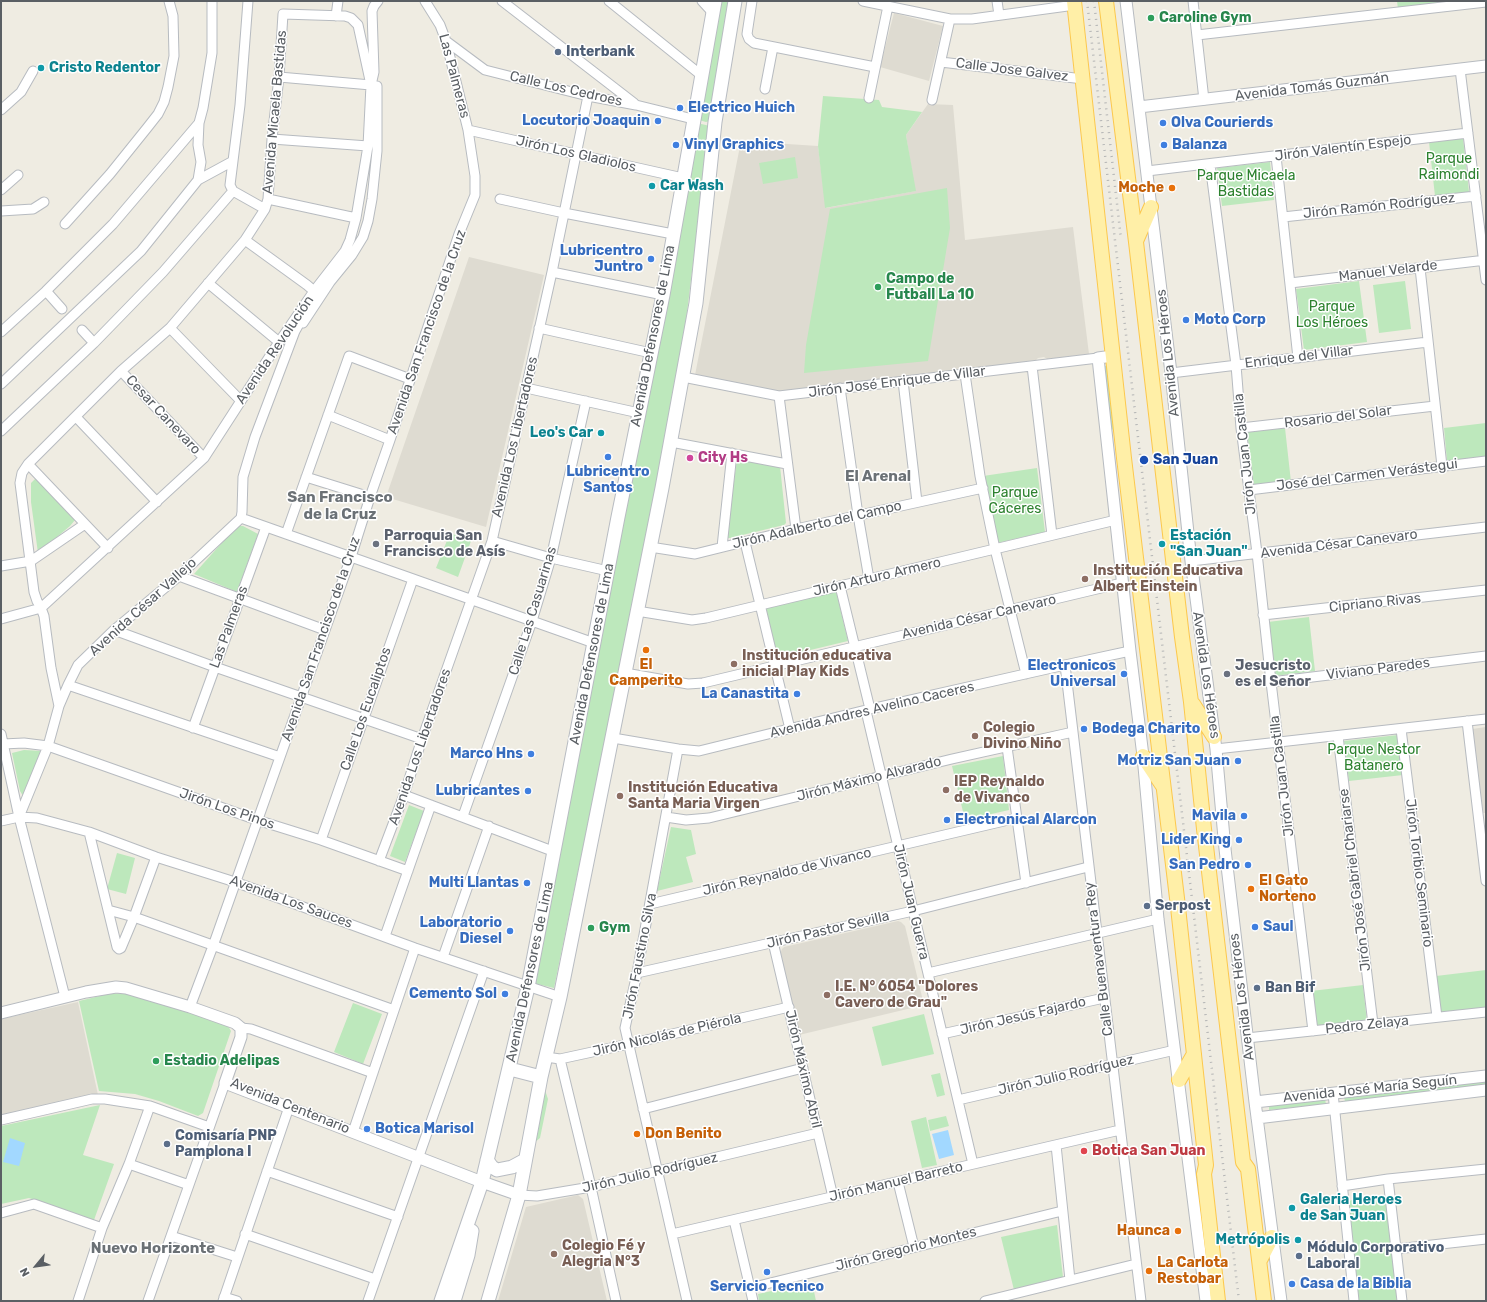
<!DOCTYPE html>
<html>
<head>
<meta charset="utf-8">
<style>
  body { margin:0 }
  #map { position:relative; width:1487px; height:1302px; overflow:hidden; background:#efece2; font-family:Rubik,sans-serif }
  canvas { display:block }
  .frame { position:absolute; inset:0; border:2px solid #5a5f64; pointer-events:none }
  .north { position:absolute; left:16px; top:1246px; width:40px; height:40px; -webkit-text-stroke:3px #fff; paint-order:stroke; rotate:241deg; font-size:11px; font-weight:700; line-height:16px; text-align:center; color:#5a5f64 }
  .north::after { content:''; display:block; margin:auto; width:14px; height:18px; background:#5a5f64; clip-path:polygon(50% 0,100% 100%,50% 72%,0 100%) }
</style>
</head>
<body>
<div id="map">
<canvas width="1487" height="1302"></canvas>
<div class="frame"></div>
<div class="north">N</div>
</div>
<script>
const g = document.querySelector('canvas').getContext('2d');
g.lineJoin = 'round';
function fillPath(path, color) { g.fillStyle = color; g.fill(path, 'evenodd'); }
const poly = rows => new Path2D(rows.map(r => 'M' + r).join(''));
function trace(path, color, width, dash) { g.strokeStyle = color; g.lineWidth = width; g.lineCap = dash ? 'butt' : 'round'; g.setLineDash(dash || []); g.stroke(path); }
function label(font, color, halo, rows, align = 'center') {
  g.font = font + ' Rubik,sans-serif'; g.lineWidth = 3; g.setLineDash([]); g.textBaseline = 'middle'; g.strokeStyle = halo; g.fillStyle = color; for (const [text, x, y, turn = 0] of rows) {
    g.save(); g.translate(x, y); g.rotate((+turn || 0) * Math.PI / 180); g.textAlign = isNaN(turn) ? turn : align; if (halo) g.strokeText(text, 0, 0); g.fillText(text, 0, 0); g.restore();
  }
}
fillPath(poly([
  [894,13,943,26,929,81,880,67],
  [928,104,953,105,965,240,1073,227,1089,354,1047,359,1044,357,1038,358,1036,360,829,389,779,392,695,375,741,141,818,146,826,208,915,191,906,135],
  [469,257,544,275,486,527,386,497],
  [1486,727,1486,813,1483,813,1472,729],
  [898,921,901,922,905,926,924,1005,799,1035,780,954,782,949,784,947],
  [78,1002,98,1095,1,1115,1,1019],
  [578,1195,583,1199,607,1301,498,1301,526,1207]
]), '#dedbd1');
fillPath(poly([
  [719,1,729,1,710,118,709,121,706,122,699,120],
  [1397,1,1446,1,1446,4,1398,9],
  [823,96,879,100,882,107,922,112,906,135,916,191,825,208,818,146],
  [697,123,710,126,680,369,664,453,554,988,533,983],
  [1463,138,1469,192,1435,196,1429,142],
  [795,157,798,178,763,184,759,163],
  [1270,162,1274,200,1222,206,1217,168],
  [947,188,950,228,928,361,804,373,806,345,830,209],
  [1359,281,1367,342,1304,350,1296,289],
  [1405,281,1411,329,1379,333,1373,285],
  [1103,366,1110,366,1116,429,1109,430],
  [1486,423,1486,457,1447,461,1444,428],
  [1285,428,1291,482,1254,486,1247,432],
  [737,458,780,466,786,523,784,525,730,538,728,538,727,536],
  [1037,468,1045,532,997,543,983,476],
  [36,478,75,520,70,526,38,553,31,502,31,483],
  [239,526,243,526,258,534,237,592,194,574,236,527],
  [450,533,471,541,458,577,436,568],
  [836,591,848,641,777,658,765,608],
  [1309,617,1315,671,1274,676,1268,622],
  [1398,735,1403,775,1349,781,1344,741],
  [24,750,42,751,23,796,20,791,12,753],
  [1003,756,1009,810,965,820,952,766],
  [409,805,424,811,405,862,390,856],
  [671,827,691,830,696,854,686,857,693,882,657,891],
  [117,853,135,858,126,894,107,889],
  [1486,970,1486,1007,1441,1013,1436,976],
  [1363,985,1367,1022,1315,1028,1311,991],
  [126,993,157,1000,228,1026,231,1031,203,1113,198,1116,159,1101,135,1094,99,1091,79,1001,108,994],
  [353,1003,382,1014,363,1064,334,1052],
  [924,1014,934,1054,882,1066,872,1027],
  [940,1073,945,1095,937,1097,931,1075],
  [1486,1080,1486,1087,1345,1102,1344,1096],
  [545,1090,548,1099,540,1138,534,1143],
  [1325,1099,1326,1104,1269,1110,1269,1104],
  [100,1105,83,1155,114,1164,94,1220,29,1198,1,1204,1,1126],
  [946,1116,949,1126,930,1131,928,1120],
  [926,1117,937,1165,922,1168,911,1121],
  [1382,1196,1386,1198,1387,1203,1397,1301,1358,1301,1348,1203,1351,1200],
  [1057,1225,1063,1277,1014,1290,1001,1237],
  [812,1282,816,1301,759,1301,758,1294]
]), '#bde8bc');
fillPath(poly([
  [948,1130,954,1155,939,1159,932,1134],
  [10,1138,25,1143,19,1166,3,1162]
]), '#a2d8ff');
const minor = poly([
  [248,1,240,105,230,185,233,191,265,209],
  [502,1,634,103],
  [609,1,701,75],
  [702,1,713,13],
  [752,1,747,34,749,39,754,43,875,67],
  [863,1,950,19,972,19,1075,5],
  [997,1,999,15],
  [1193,1,1204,100],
  [336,16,338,1],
  [1197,35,1486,2],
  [446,41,485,70,588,96,636,105,693,119],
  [941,62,1083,79],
  [1460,69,1486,280],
  [279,77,371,85,374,72,372,11,374,6,378,1],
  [765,89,773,47],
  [869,98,888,6],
  [932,100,950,19],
  [1,110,21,92,33,71],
  [468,130,683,178],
  [272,139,368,146],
  [1276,156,1298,358],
  [1210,164,1236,365,1241,428,1257,553,1271,682,1313,1031],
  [1147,171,1468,133],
  [198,180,201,162,198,145,199,123],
  [1,190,18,175],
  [268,199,356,218],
  [500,199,564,213,673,234],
  [1,211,33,209,44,202],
  [1283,217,1476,196],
  [65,224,110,174,147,128,158,114,164,102,168,87,174,56,173,16,169,1],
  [245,240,307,285,314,291,312,296],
  [1420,268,1442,466],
  [552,272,663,295],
  [208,283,279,342],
  [1290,283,1486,260],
  [46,291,62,309],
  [303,323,330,282,352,255,363,237,368,221,372,199,377,151,377,86],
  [170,328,241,401],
  [539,328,651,353],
  [82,330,94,343],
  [1,332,46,291,113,224,199,123,203,108,212,53,212,1],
  [1032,366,1052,535],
  [121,371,204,458],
  [1171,373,1428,342],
  [965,374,980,476,995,549,1026,674],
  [683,377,779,396,1098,358],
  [903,381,917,502],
  [1,384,141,251,198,180,233,161],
  [526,388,639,413],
  [840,388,858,515,869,579],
  [779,396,796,529],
  [328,415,390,440],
  [76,417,157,502],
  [1241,428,1435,406],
  [1,431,94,343,163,272,233,191],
  [671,442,787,464],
  [28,464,108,548],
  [306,477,370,497],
  [1249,490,1486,461],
  [241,518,594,643],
  [241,518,242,512,243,477,255,437,295,331,304,315],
  [286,534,349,356,410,379],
  [492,541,551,558,608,571],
  [745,542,790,729],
  [650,547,695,554,796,529,983,488],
  [722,547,732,453],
  [1191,561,1486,527],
  [1,566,31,561,85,524],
  [179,576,325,630],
  [840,586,870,709],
  [637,611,692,620,706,618,1116,520],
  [1263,615,1486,590],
  [1,619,41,608,204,458,279,342,314,291,345,251,350,240,356,218,368,146,371,85,358,25,351,18,345,16,283,14,279,77,272,139,268,199,265,209,245,240,170,328,121,371,28,464,22,473,20,483,34,592,37,601,41,608,44,616,51,668,59,706,48,746,19,817],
  [114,630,215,667,422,739],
  [1065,665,1141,1301],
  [625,673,688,684,703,683,1122,583],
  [1271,682,1486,656],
  [68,685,280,757],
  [59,706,68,685,78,665,114,630,179,576,241,518],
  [866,711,973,1164],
  [1467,721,1486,881],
  [193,728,266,527],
  [1401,729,1437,1017],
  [1,734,19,817,65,997],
  [1338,736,1373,1024],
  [613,738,678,749,699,751,870,709,1065,665,1130,651],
  [3,744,24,743,48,746,257,820,321,840,408,871],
  [1007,747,1026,883],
  [678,749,637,973,625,1028,687,1301],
  [1216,749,1486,719],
  [404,795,555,852],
  [463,816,532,621,551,558,586,401],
  [666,817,686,820,709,818,952,759,1073,732],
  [1,821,19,817,37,818,89,832,156,857,235,882,415,948,560,997],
  [89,832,117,947,119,949,121,948,134,917,156,857],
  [321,840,413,579],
  [379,861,404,795,422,739,492,541,552,272,588,96],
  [650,904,1017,818],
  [108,910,134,917,394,1010],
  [385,936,431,805],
  [773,942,833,1197],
  [443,957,489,826],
  [637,973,913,911,1088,867],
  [928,973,1158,919],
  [190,1007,213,946,351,557,370,497,390,440,459,234,475,195,475,176,468,130,446,41,440,25,425,1],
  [241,1028,251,1029,373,1073],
  [942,1034,1104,998],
  [1247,1038,1486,1012],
  [546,1057,560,1059,629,1044,789,1007],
  [560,1059,591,1187,616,1301],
  [1333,1093,1354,1301],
  [958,1100,1175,1050],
  [643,1109,803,1068],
  [1,1120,92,1099,105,1099,150,1106,209,1127],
  [353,1132,415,948],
  [1056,1145,1070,1280],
  [129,1164,189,1185],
  [267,1171,398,1217],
  [1388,1179,1402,1301],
  [898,1182,914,1247],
  [1342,1186,1388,1179,1486,1169],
  [519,1195,537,1196,591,1187,818,1133],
  [1,1213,34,1204,102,1228],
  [734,1220,753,1301],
  [245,1234,375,1279],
  [672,1234,1120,1130],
  [171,1236,237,1257],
  [1396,1249,1486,1239],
  [750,1288,1062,1211],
  [224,1297,237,1301],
  [78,1301,102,1228,129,1164,150,1106],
  [148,1301,225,1083],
  [223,1301,289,1107],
  [368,1301,484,971],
  [985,1301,1136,1264]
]);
const tertiary = poly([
  [1126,1,1171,373,1191,561,1216,749,1225,849,1255,1102,1281,1301],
  [1139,107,1486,66],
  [1113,356,1098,358,1130,651,1143,756,1158,919,1206,1301],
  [1,1013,86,992,116,987,126,988,190,1007,235,1023,241,1028,241,1037,225,1083,482,1182,519,1195],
  [1255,1102,1486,1076],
  [1257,1118,1486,1090]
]);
const secondary = poly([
  [510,1069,541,1077],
  [487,1160,492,1167,497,1170,512,1167,525,1160],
  [441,1301,482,1182,528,987,618,517,663,295,715,1],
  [454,1301,468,1255,472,1231],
  [488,1301,519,1195,541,1077,560,997,662,488,696,303,715,122,735,1]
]);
const primary = poly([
  [1074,1,1124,458,1177,898,1206,1165,1204,1174,1218,1301],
  [1106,1,1136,242,1182,637,1191,702,1204,829,1243,1162,1248,1169,1264,1301],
  [1136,241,1151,207],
  [1193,704,1214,737],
  [1143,756,1163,786],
  [1179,1080,1194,1054],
  [1260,1260,1272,1237]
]);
trace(minor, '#b7bbc0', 11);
trace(tertiary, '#b7bbc0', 13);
trace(secondary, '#b8bcc2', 15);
trace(primary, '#fcc84d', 16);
trace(minor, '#fff', 9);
trace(tertiary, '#fff', 11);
trace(secondary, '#fff', 13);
trace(primary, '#ffefa7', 14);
trace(poly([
  [1087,1,1239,1301],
  [1094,1,1121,239]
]), '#b4b5b5', 2.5, [1, 5]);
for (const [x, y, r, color] of [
  [1151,18,4,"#2e9e5b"],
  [558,52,4,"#5c6f8a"],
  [41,68,4,"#0f9aa8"],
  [680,108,4,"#3f7fe0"],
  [658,121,4,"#3f7fe0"],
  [1163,123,4,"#3f7fe0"],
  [676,145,4,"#3f7fe0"],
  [1164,145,4,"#3f7fe0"],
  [652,186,4,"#0f9aa8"],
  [1172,188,4,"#e8710a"],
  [651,259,4,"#3f7fe0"],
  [878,287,4,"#2e9e5b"],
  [1186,320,4,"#3f7fe0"],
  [601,433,4,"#0f9aa8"],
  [608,457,4,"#3f7fe0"],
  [690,458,4,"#d1479c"],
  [1144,460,5,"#1a4fb4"],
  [376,544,4,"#6b7280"],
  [1162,544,4,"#0f9aa8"],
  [1085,579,4,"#8d6e63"],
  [646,650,4,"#e8710a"],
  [734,664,4,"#8d6e63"],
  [1124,674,4,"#3f7fe0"],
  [1227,674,4,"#6b7280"],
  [797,694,4,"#3f7fe0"],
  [1084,729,4,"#3f7fe0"],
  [975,736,4,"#8d6e63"],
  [531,754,4,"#3f7fe0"],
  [1238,761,4,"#3f7fe0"],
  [946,790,4,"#8d6e63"],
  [528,791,4,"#3f7fe0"],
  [620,796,4,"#8d6e63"],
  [1244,816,4,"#3f7fe0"],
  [947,820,4,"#3f7fe0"],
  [1239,840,4,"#3f7fe0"],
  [1248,865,4,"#3f7fe0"],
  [527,883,4,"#3f7fe0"],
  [1251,889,4,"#e8710a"],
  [1147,906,4,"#5c6f8a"],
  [1255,927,4,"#3f7fe0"],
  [591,928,4,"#2e9e5b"],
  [510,931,4,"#3f7fe0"],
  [1257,988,4,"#5c6f8a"],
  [505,994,4,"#3f7fe0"],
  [827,995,4,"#8d6e63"],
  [156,1061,4,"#2e9e5b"],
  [367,1129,4,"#3f7fe0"],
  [637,1134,4,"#e8710a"],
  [167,1144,4,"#5c6f8a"],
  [1084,1151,4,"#e0444e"],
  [1292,1208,4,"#0f9aa8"],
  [1178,1231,4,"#e8710a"],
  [1298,1240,4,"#0f9aa8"],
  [554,1254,4,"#8d6e63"],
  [1299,1256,4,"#5c6f8a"],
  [1149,1271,4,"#e8710a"],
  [767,1272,4,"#3f7fe0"],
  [1292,1284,4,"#3f7fe0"]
]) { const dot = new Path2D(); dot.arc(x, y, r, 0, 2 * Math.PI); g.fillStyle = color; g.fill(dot); trace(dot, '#fff', 1.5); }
label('bold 14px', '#27864d', '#fff', [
  ["Caroline Gym",1159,18],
  ["Campo de",886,279],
  ["Futball La 10",886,295],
  ["Gym",599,928],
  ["Estadio Adelipas",164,1061]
], 'left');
label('bold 14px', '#4e5e75', '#fff', [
  ["Interbank",566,52],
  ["Serpost",1155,906],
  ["Ban Bif",1265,988],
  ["Comisaría PNP",175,1136],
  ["Pamplona I",175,1152],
  ["Módulo Corporativo",1307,1248],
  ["Laboral",1307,1264]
], 'left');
label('bold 14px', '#0d838f', '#fff', [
  ["Cristo Redentor",49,68],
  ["Car Wash",660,186],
  ["Leo's Car",593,433,"right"],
  ["Estación",1170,536],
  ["\"San Juan\"",1170,552],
  ["Galeria Heroes",1300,1200],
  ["de San Juan",1300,1216],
  ["Metrópolis",1290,1240,"right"]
], 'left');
label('14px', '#5a5f64', '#fff', [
  ["Calle Jose Galvez",1012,70,7],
  ["Las Palmeras",454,76,75],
  ["Avenida Tomás Guzmán",1312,87,-7],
  ["Calle Los Cedroes",566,89,13],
  ["Avenida Micaela Bastidas",275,112,-85],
  ["Jirón Valentín Espejo",1343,148,-7],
  ["Jirón Los Gladiolos",576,154,13],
  ["Jirón Ramón Rodríguez",1379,206,-6],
  ["Manuel Velarde",1388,271,-7],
  ["Avenida San Francisco de la Cruz",427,332,-71],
  ["Avenida Defensores de Lima",653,336,-79],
  ["Avenida Revolución",275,350,-56],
  ["Avenida Los Héroes",1168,353,-96],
  ["Enrique del Villar",1299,357,-7],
  ["Jirón José Enrique de Villar",897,382,-7],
  ["Cesar Canevaro",163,415,47],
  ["Rosario del Solar",1338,417,-7],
  ["Avenida Los Libertadores",515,437,-77],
  ["Jirón Juan Castilla",1245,454,-96],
  ["José del Carmen Verástegui",1367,475,-7],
  ["Jirón Adalberto del Campo",817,525,-13],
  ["Avenida César Canevaro",1339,544,-7],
  ["Jirón Arturo Armero",877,577,-13],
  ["Cipriano Rivas",1375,603,-6],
  ["Avenida César Vallejo",143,607,-42],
  ["Calle Las Casuarinas",533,611,-73],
  ["Avenida César Canevaro",979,617,-13],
  ["Las Palmeras",229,627,-70],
  ["Avenida San Francisco de la Cruz",321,639,-71],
  ["Avenida Defensores de Lima",592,654,-79],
  ["Viviano Paredes",1378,669,-7],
  ["Avenida Los Héroes",1206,675,82],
  ["Calle Los Eucaliptos",366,709,-71],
  ["Avenida Andres Avelino Caceres",872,710,-13],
  ["Avenida Los Libertadores",420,747,-71],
  ["Jirón Juan Castilla",1282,776,-97],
  ["Jirón Máximo Alvarado",869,779,-14],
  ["Jirón Los Pinos",227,809,19],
  ["Jirón Reynaldo de Vivanco",787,872,-13],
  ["Jirón Toribio Seminario",1419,873,83],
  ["Jirón José Gabriel Chariarse",1355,880,-97],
  ["Avenida Los Sauces",291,902,20],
  ["Jirón Juan Guerra",911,902,77],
  ["Jirón Pastor Sevilla",828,930,-13],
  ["Jirón Faustino Silva",640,956,-79],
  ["Calle Buenaventura Rey",1099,959,-97],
  ["Avenida Defensores de Lima",530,972,-78],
  ["Avenida Los Héroes",1242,997,-97],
  ["Jirón Jesús Fajardo",1023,1016,-13],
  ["Pedro Zelaya",1367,1025,-6],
  ["Jirón Nicolás de Piérola",667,1035,-13],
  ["Jirón Máximo Abril",803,1069,77],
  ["Jirón Julio Rodríguez",1066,1075,-13],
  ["Avenida José María Seguín",1370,1089,-6],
  ["Avenida Centenario",290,1106,22],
  ["Jirón Julio Rodríguez",650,1173,-13],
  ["Jirón Manuel Barreto",896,1182,-13],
  ["Jirón Gregorio Montes",906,1249,-14]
]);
label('bold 14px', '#366cbe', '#fff', [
  ["Electrico Huich",688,108,"left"],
  ["Locutorio Joaquin",650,121],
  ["Olva Courierds",1171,123,"left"],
  ["Vinyl Graphics",684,145,"left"],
  ["Balanza",1172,145,"left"],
  ["Lubricentro",643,251],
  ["Juntro",643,267],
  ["Moto Corp",1194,320,"left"],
  ["Lubricentro",608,472,"center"],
  ["Santos",608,488,"center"],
  ["Electronicos",1116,666],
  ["Universal",1116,682],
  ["La Canastita",789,694],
  ["Bodega Charito",1092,729,"left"],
  ["Marco Hns",523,754],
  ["Motriz San Juan",1230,761],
  ["Lubricantes",520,791],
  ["Mavila",1236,816],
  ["Electronical Alarcon",955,820,"left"],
  ["Lider King",1231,840],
  ["San Pedro",1240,865],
  ["Multi Llantas",519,883],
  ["Laboratorio",502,923],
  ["Diesel",502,939],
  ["Saul",1263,927,"left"],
  ["Cemento Sol",497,994],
  ["Botica Marisol",375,1129,"left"],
  ["Casa de la Biblia",1300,1284,"left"],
  ["Servicio Tecnico",767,1287,"center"]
], 'right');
label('14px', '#2d822f', '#fff', [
  ["Parque",1449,159],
  ["Raimondi",1449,175],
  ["Parque Micaela",1246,176],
  ["Bastidas",1246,192],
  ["Parque",1332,307],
  ["Los Héroes",1332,323],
  ["Parque",1015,493],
  ["Cáceres",1015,509],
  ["Parque Nestor",1374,750],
  ["Batanero",1374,766]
]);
label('bold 14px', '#c56008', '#fff', [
  ["Moche",1164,188,"right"],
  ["El",646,665,"center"],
  ["Camperito",646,681,"center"],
  ["El Gato",1259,881],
  ["Norteno",1259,897],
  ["Don Benito",645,1134],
  ["Haunca",1170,1231,"right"],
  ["La Carlota",1157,1263],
  ["Restobar",1157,1279]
], 'left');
label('bold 14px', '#b23c85', '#fff', [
  ["City Hs",698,458]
], 'left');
label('bold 14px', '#164399', '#fff', [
  ["San Juan",1153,460]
], 'left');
label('bold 14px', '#5b616d', '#fff', [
  ["Parroquia San",384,536],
  ["Francisco de Asís",384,552],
  ["Jesucristo",1235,666],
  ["es el Señor",1235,682]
], 'left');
label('bold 14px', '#785e54', '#fff', [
  ["Institución Educativa",1093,571],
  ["Albert Einstein",1093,587],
  ["Institución educativa",742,656],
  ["inicial Play Kids",742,672],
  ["Colegio",983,728],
  ["Divino Niño",983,744],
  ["IEP Reynaldo",954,782],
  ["de Vivanco",954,798],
  ["Institución Educativa",628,788],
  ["Santa Maria Virgen",628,804],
  ["I.E. N° 6054 \"Dolores",835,987],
  ["Cavero de Grau\"",835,1003],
  ["Colegio Fé y",562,1246],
  ["Alegria N°3",562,1262]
], 'left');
label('bold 14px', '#be3a42', '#fff', [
  ["Botica San Juan",1092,1151]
], 'left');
label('bold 15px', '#6b7176', '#fff', [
  ["El Arenal",878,477],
  ["San Francisco",340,498],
  ["de la Cruz",340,515],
  ["Nuevo Horizonte",153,1249]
]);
</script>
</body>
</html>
